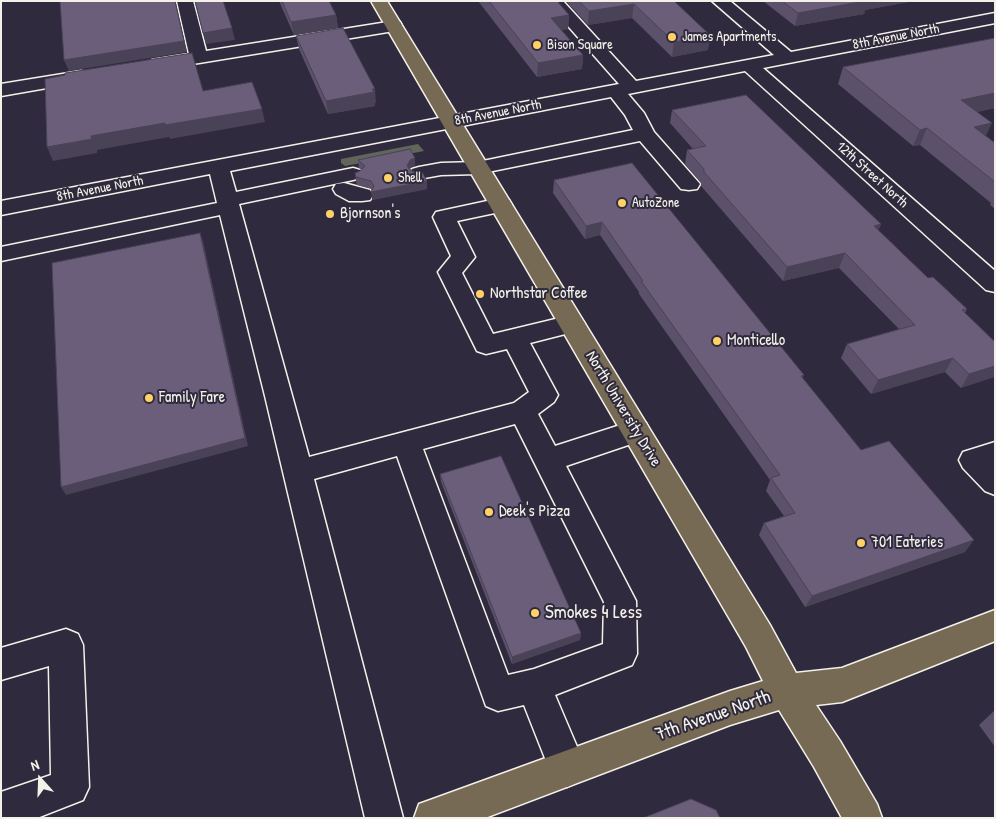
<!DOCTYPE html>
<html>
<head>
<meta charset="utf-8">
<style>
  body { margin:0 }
  #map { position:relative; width:996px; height:819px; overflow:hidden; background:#2f2a3d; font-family:"Patrick Hand",sans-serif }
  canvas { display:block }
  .frame { position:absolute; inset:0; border:2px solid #f4f1e8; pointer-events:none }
  .north { position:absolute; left:15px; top:754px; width:50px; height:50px; -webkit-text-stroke:4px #2f2a3d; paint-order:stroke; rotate:340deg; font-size:14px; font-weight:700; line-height:20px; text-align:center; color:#f4f1e8 }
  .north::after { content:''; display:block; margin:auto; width:18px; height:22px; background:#f4f1e8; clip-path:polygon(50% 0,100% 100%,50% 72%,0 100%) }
</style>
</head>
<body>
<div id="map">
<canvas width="996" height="819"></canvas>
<div class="frame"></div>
<div class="north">N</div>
</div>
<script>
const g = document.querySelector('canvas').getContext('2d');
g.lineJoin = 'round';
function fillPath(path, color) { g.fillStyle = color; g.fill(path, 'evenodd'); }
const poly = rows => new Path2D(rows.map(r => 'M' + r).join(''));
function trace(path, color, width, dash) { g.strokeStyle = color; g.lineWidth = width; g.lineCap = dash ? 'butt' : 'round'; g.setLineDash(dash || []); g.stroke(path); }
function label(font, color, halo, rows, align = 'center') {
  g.font = font + ' "Patrick Hand",sans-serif'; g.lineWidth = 4; g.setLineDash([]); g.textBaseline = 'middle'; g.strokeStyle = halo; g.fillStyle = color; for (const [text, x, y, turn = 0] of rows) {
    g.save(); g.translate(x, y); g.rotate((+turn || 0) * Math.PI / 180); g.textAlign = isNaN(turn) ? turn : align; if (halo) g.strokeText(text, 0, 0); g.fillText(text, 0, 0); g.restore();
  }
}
fillPath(poly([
  [418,144,424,151,345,166,341,163,341,159]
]), '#606659');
const minor = poly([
  [177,1,193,1,206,51,394,21,400,22,402,26,400,30,394,31,199,63,158,69,152,68,149,64,152,60,189,54,177,1],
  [546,1,563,1,636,81,774,55,712,1,730,1,791,52,995,13,995,23,763,68,995,271,995,292,986,290,745,71,628,94,644,113,654,132,700,184,697,189,689,190,681,189,640,141,478,174,441,175,419,179,412,177,409,173,412,169,419,167,441,163,478,162,633,130,625,115,611,97,230,171,236,192,353,168,360,170,364,174,360,178,353,180,239,204,309,457,514,403,529,392,507,349,486,354,477,351,438,272,451,256,433,217,436,212,501,198,509,200,512,205,509,210,457,221,475,257,462,273,493,334,572,315,581,318,585,324,581,330,530,343,558,395,554,402,538,414,555,446,636,420,646,423,650,431,646,439,566,466,636,601,637,654,632,665,555,695,586,768,580,781,567,787,554,781,524,705,498,711,486,706,397,456,314,479,403,818,365,818,265,396,220,215,1,261,1,247,217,203,210,174,1,215,1,201,619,84,546,1],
  [515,424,604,602,603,644,534,669,508,675,423,449,515,424],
  [81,71,87,73,90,77,87,81,1,96,1,84,81,71],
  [344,183,370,190,373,195,370,200,362,201,349,201,336,194,333,189,336,184,344,183],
  [995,442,995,495,985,491,963,468,959,460,963,452,995,442],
  [66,629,78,634,83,645,89,787,83,800,37,818,1,818,1,792,51,775,49,666,1,680,1,648,66,629]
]);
const major = poly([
  [371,1,387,1,770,625,796,673,842,668,995,610,995,641,842,702,816,705,840,741,877,804,882,818,842,818,814,767,779,710,730,725,485,818,414,818,419,804,433,799,730,691,763,681,746,647,371,1]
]);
trace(minor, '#f4f1e8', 3);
trace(major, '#f4f1e8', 3);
fillPath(minor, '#2f2a3d');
fillPath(major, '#766a54');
fillPath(poly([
  [279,1,329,1,336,15,338,28,294,35],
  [478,1,557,1,569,15,568,29,561,30,583,55,582,69,537,77],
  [566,1,674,1,708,50,672,57,632,18,588,25],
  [763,1,914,1,865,10,864,14,795,26],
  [296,36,376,103,375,103,375,106,328,114,299,49],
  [995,38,995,108,977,112,986,136,995,143,995,209,990,205,991,203,920,145,913,146,838,84,843,67],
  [672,110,881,224,878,230,928,278,967,309,965,313,995,342,961,388,945,372,871,394,841,358,847,344,899,329,839,268,783,281,701,186,701,183,685,164,687,150,693,149,670,123],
  [415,158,415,166,410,168,410,169,427,181,427,189,372,200,372,189,357,185,356,181,355,173,360,171,361,170,359,168,358,160],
  [554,180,804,375,802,378,861,450,965,552,805,607,759,535,764,523,784,516,766,491,770,480,639,294,639,292,600,235,585,239,553,193],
  [440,474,581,633,580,640,512,664,441,482],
  [995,710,995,747,979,725]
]), '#5b516a');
fillPath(poly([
  [175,1,187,52,69,71,64,60],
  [863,1,914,1,865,10,864,14,795,26,798,13],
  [634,4,632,18,588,25,589,11],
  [336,15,338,28,294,35,291,22],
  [569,15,568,29,550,32,551,18],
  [232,28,235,40,206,44,203,33],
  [711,36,708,50,672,57,674,42],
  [583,55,582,69,537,77,538,63],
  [375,89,376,103,375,103,375,106,328,114,326,101],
  [995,93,995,108,954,117,961,100],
  [262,109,265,122,170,139,169,137,97,150,97,153,53,161,47,147,91,136,165,123],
  [992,123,984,140,974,127],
  [927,128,920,145,913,146,920,130],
  [415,158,415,166,410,168,408,174,407,166,410,160],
  [427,181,427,189,372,200,371,192],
  [602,222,600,235,585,239,586,226],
  [881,224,875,238,874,226],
  [200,233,203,241,248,446,66,495,61,487],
  [845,253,839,268,783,281,787,267],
  [953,358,945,372,871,394,878,380],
  [995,366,995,377,961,388,969,374],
  [974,540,965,552,805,607,812,596],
  [581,633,580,640,512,664,512,657]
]), '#4a4256');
const building = poly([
  [60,1,175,1,184,41,64,60,60,1],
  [195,1,223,1,232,28,203,33,195,1],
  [282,1,329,1,336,15,291,22,282,1],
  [489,1,557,1,569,15,551,18,583,55,538,63,489,1],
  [579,1,674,1,711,36,674,42,634,4,589,11,579,1],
  [782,1,865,1,798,13,782,1],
  [343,28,375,89,372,89,374,92,326,101,296,36,343,28],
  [995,38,995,93,961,100,992,123,974,127,995,143,995,182,927,128,920,130,843,67,995,38],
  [192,53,203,91,252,82,262,109,165,125,165,123,91,136,92,139,47,147,45,79,65,75,65,73,192,53],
  [746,95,881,224,874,226,928,278,933,277,967,309,962,310,995,342,995,366,969,374,953,358,878,380,847,344,915,325,845,253,787,267,704,172,704,169,687,150,706,146,672,110,746,95],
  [410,149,415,158,410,160,407,166,411,171,422,172,427,181,371,192,374,186,371,181,356,177,355,173,360,171,365,166,358,160,410,149],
  [632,163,804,375,801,376,861,450,889,441,974,540,812,596,764,523,795,513,771,478,780,475,641,281,643,281,602,222,586,226,554,180,632,163],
  [200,233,245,438,61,487,52,263,200,233],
  [501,456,581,633,512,657,440,474,501,456],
  [691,799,716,810,720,818,643,818,691,799]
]);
fillPath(building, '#6a5e7b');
trace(building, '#4a4256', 1);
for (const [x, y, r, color] of [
  [672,37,5,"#ffd166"],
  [537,45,5,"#ffd166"],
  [388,178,5,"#ffd166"],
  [622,203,5,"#ffd166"],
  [330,214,5,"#ffd166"],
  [480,294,5,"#ffd166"],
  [717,341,5,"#ffd166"],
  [149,398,5,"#ffd166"],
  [489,512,5,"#ffd166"],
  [861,543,5,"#ffd166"],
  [535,613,5,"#ffd166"]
]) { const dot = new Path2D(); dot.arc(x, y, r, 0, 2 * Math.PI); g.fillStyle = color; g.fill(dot); trace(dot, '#2f2a3d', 2); }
label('14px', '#f4f1e8', '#2f2a3d', [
  ["James Apartments",682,37],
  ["Bison Square",547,45],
  ["Shell",398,178],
  ["AutoZone",632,203]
], 'left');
label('14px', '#f4f1e8', '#2f2a3d', [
  ["8th Avenue North",896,37,-11],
  ["8th Avenue North",498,113,-11],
  ["12th Street North",872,175,42],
  ["8th Avenue North",100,189,-11]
]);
label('16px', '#f4f1e8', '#2f2a3d', [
  ["Bjornson's",340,214],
  ["Northstar Coffee",490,294],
  ["Monticello",727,341],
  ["Family Fare",159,398],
  ["Deek's Pizza",499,512],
  ["701 Eateries",871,543]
], 'left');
label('16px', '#f4f1e8', '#2f2a3d', [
  ["North University Drive",623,409,59]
]);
label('19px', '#f4f1e8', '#2f2a3d', [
  ["Smokes 4 Less",545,613]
], 'left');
label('19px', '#f4f1e8', '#2f2a3d', [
  ["7th Avenue North",713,716,-19]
]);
</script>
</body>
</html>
